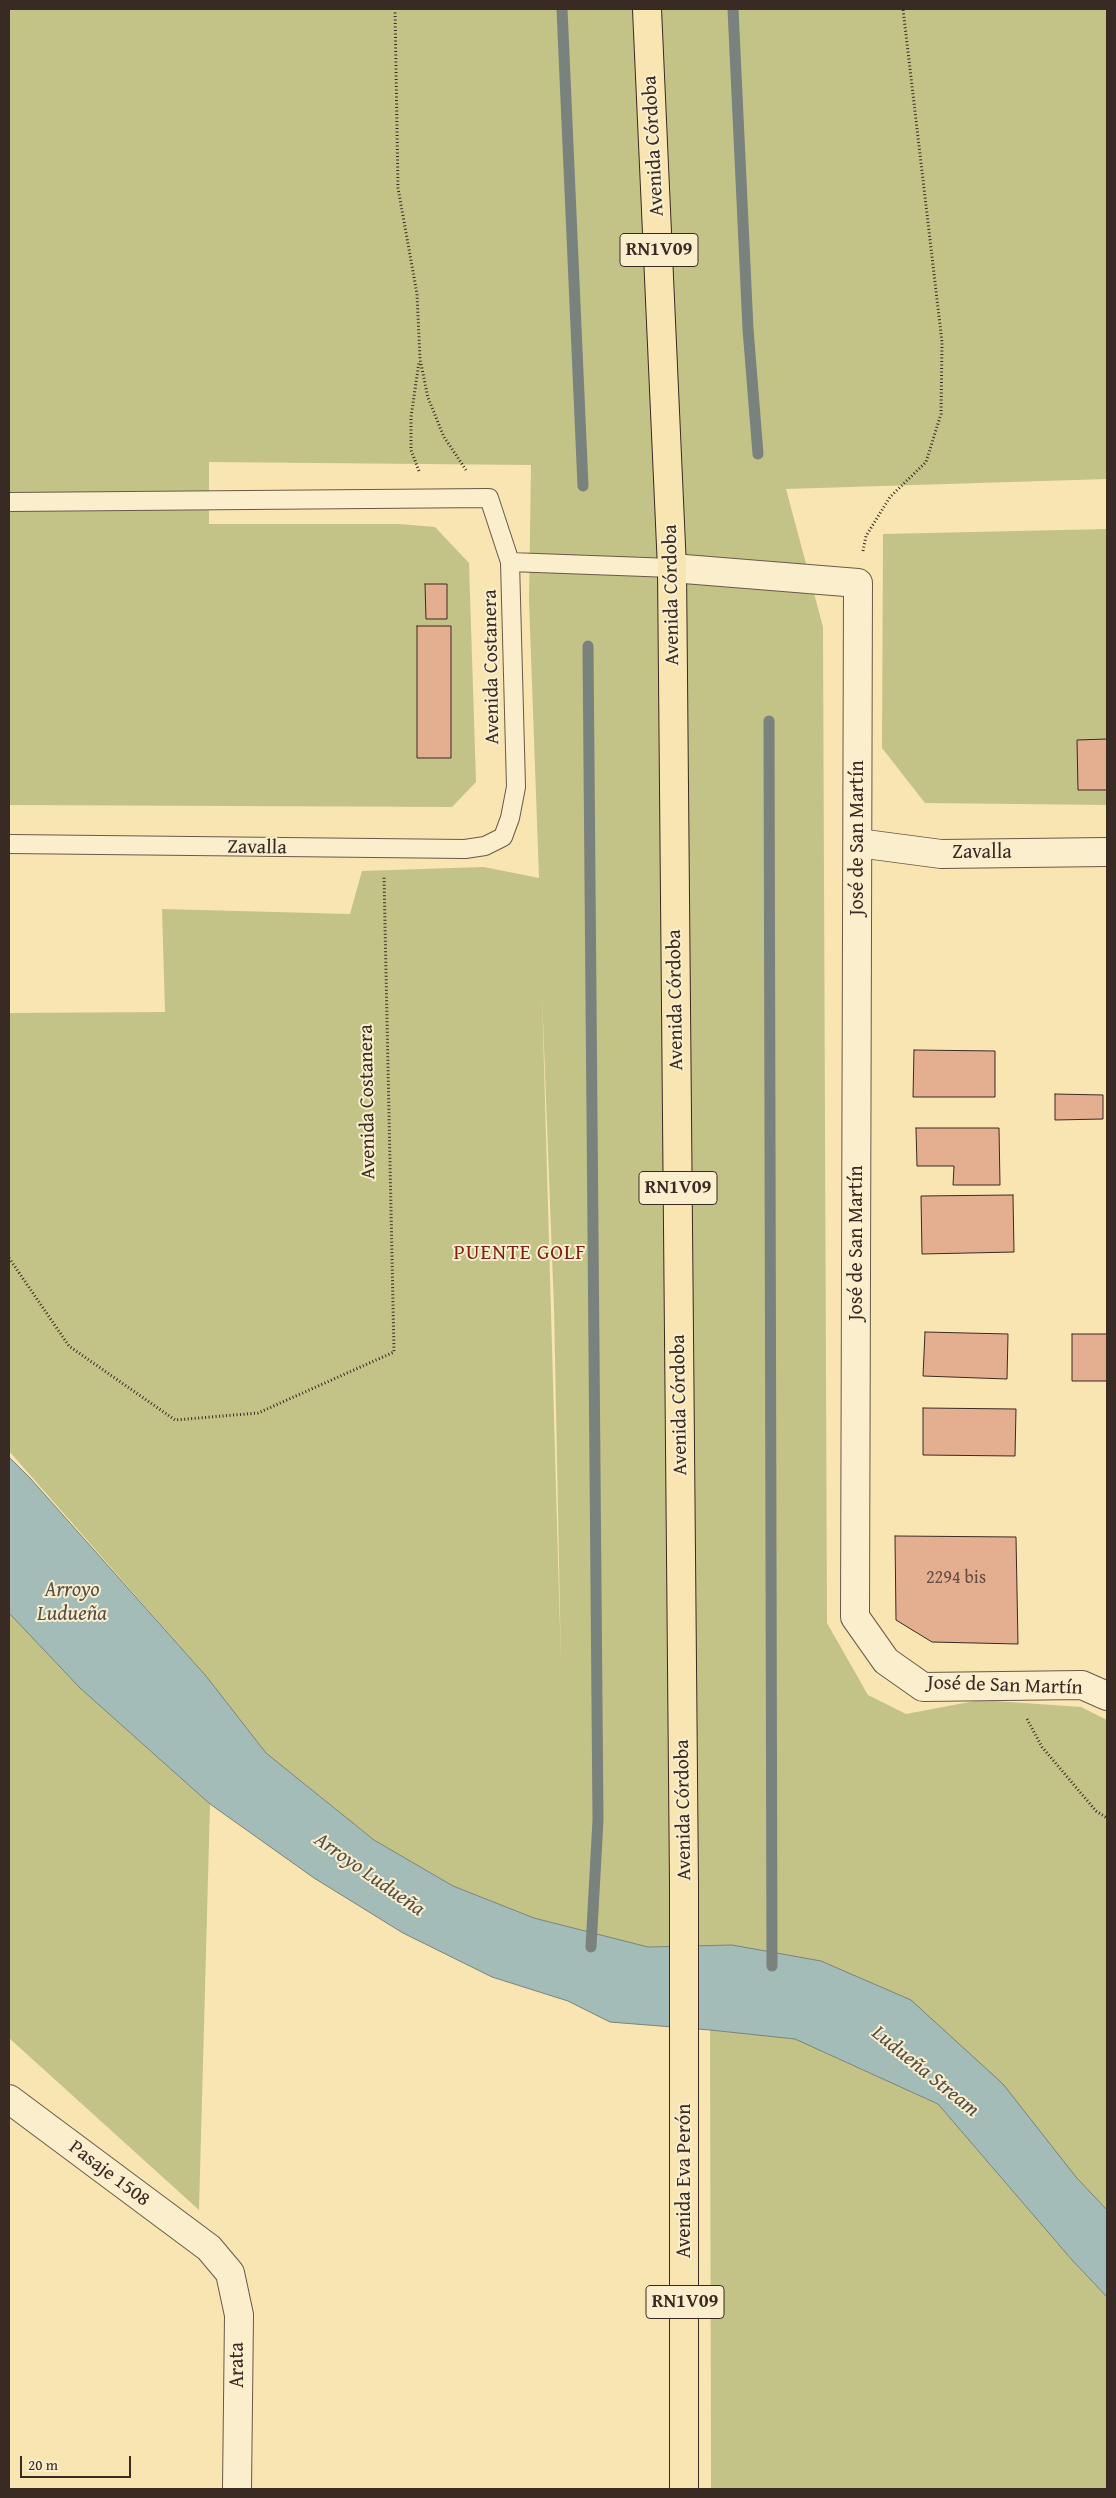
<!DOCTYPE html>
<html>
<head>
<meta charset="utf-8">
<style>
  body { margin:0 }
  #map { position:relative; width:1116px; height:2498px; overflow:hidden; background:#f8e5b2; font-family:"Gentium Book Plus",serif }
  canvas { display:block }
  .frame { position:absolute; inset:0; border:10px solid #3a2a24; pointer-events:none }
  .scale { position:absolute; left:20px; top:2456px; width:111px; height:22px; box-sizing:border-box; border:2px solid #3a2a24; border-top:0; padding-left:6px; font-size:15px; line-height:18px; white-space:nowrap; color:#3a2a24; -webkit-text-stroke:4px #faeecd; paint-order:stroke }
</style>
</head>
<body>
<div id="map">
<canvas width="1116" height="2498"></canvas>
<div class="frame"></div>
<div class="scale">20 m</div>
</div>
<script>
const g = document.querySelector('canvas').getContext('2d');
g.lineJoin = 'round';
function fillPath(path, color) { g.fillStyle = color; g.fill(path, 'evenodd'); }
const poly = rows => new Path2D(rows.map(r => 'M' + r).join(''));
function trace(path, color, width, dash) { g.strokeStyle = color; g.lineWidth = width; g.lineCap = dash ? 'butt' : 'round'; g.setLineDash(dash || []); g.stroke(path); }
function label(font, color, halo, rows, align = 'center') {
  g.font = font + ' "Gentium Book Plus",serif'; g.lineWidth = 4; g.setLineDash([]); g.textBaseline = 'middle'; g.strokeStyle = halo; g.fillStyle = color; for (const [text, x, y, turn = 0] of rows) {
    g.save(); g.translate(x, y); g.rotate((+turn || 0) * Math.PI / 180); g.textAlign = isNaN(turn) ? turn : align; if (halo) g.strokeText(text, 0, 0); g.fillText(text, 0, 0); g.restore();
  }
}
fillPath(poly([
  [9,9,1107,9,1107,479,786,489,823,627,827,1623,868,1695,906,1714,980,1700,1081,1707,1107,1720,1107,2210,1076,2177,732,1945,648,1947,534,1918,453,1886,374,1840,266,1753,206,1676,9,1451,9,1013,165,1012,162,909,350,914,362,871,484,867,539,878,529,600,531,465,209,462,209,524,399,524,435,527,469,563,476,782,452,807,9,805],
  [542,995,554,1308,561,1665,561,1664],
  [1107,529,1107,805,925,803,882,748,883,534],
  [9,1613,80,1688,210,1804,199,2210,9,2038],
  [710,2030,795,2039,938,2104,1072,2260,1107,2297,1107,2489,711,2489]
]), '#c3c388');
const water = poly([
  [9,1457,30,1478,206,1676,266,1753,374,1840,453,1886,534,1918,648,1947,732,1945,821,1961,911,2000,1003,2084,1076,2177,1107,2210,1107,2297,1072,2260,938,2104,795,2039,710,2030,610,2022,568,2001,492,1977,403,1933,314,1878,210,1804,80,1688,9,1613,9,1457]
]);
fillPath(water, '#a3bcb7');
trace(water, '#79827c', 1);
trace(poly([
  [562,9,583,486],
  [733,9,748,329,758,454],
  [588,646,598,1820,591,1947],
  [769,721,772,1966]
]), '#79827c', 11);
const building = poly([
  [425,584,447,584,447,619,426,619,425,584],
  [417,626,451,626,451,758,417,758,417,626],
  [1107,739,1107,790,1078,790,1077,740,1107,739],
  [914,1050,995,1051,995,1097,913,1097,914,1050],
  [1055,1094,1103,1095,1103,1119,1055,1120,1055,1094],
  [916,1128,999,1128,1000,1185,953,1185,954,1166,917,1166,916,1128],
  [1013,1195,1014,1252,922,1254,921,1196,1013,1195],
  [925,1332,1008,1334,1007,1379,923,1376,925,1332],
  [1072,1334,1107,1334,1107,1381,1072,1381,1072,1334],
  [923,1408,1016,1409,1015,1456,923,1455,923,1408],
  [895,1536,1016,1537,1018,1644,932,1642,896,1620,895,1536]
]);
fillPath(building, '#e4ae90');
trace(building, '#3a2a24', 1);
const service = poly([
  [9,502,489,498,510,562,516,787,510,818,503,837,485,846,465,849,9,844],
  [510,562,672,568]
]);
const minor = poly([
  [672,568,858,583,855,1617,886,1661,923,1687,1082,1685,1107,1696],
  [858,843,941,854,1107,852],
  [9,2099,209,2248,230,2273,239,2315,237,2489]
]);
const primary = poly([
  [647,9,672,568,684,1885,684,2489]
]);
trace(service, '#6a5948', 20);
trace(minor, '#6a5948', 30);
trace(primary, '#3a2a24', 30);
trace(poly([
  [395,9,398,188,417,294,420,359,428,398,444,437,466,470],
  [419,471,411,450,411,417,419,362],
  [863,551,866,536,890,497,926,462,941,414,942,342,903,9],
  [9,1258,69,1346,175,1420,258,1413,394,1352,384,876],
  [1027,1719,1042,1747,1096,1811,1107,1818]
]), '#3a2a24', 3, [1, 2.5]);
trace(service, '#faeecd', 18);
trace(minor, '#faeecd', 28);
trace(primary, '#f8e5b2', 28);
label('18px', '#644b3f', null, [
  ["2294 bis",956,1578]
]);
for (const [x, y, w] of [
  [659,250,78],
  [678,1188,78],
  [685,2302,78]
]) { const box = new Path2D(); box.roundRect(x - w / 2, y - 16.5, w, 33, 4); g.fillStyle = '#faeecd'; g.fill(box); trace(box, '#3a2a24', 1); }
label('bold 19px', '#3a2a24', null, [
  ["RN1V09",659,250],
  ["RN1V09",678,1188],
  ["RN1V09",685,2302]
]);
label('20px', '#3a2a24', '#faeecd', [
  ["Avenida Córdoba",654,146,-93],
  ["Avenida Córdoba",672,595,-91],
  ["Avenida Costanera",492,667,-91],
  ["José de San Martín",858,838,-90],
  ["Zavalla",257,848,1],
  ["Zavalla",982,853],
  ["Avenida Córdoba",676,1000,-91],
  ["Avenida Costanera",368,1102,-91],
  ["José de San Martín",857,1243,-90],
  ["Avenida Córdoba",680,1405,-91],
  ["José de San Martín",1005,1686,2],
  ["Avenida Córdoba",684,1810,-91],
  ["Pasaje 1508",109,2174,37],
  ["Avenida Eva Perón",685,2181,-90],
  ["Arata",238,2365,-90]
]);
g.letterSpacing = '1px';
label('21px', '#7a1f14', '#faeecd', [
  ["PUENTE GOLF",520,1254]
]);
g.letterSpacing = '0px';
label('italic 21px', '#544e49', '#faeecd', [
  ["Arroyo",72,1591],
  ["Ludueña",72,1615],
  ["Arroyo Ludueña",369,1875,35],
  ["Ludueña Stream",925,2072,39]
]);
</script>
</body>
</html>
